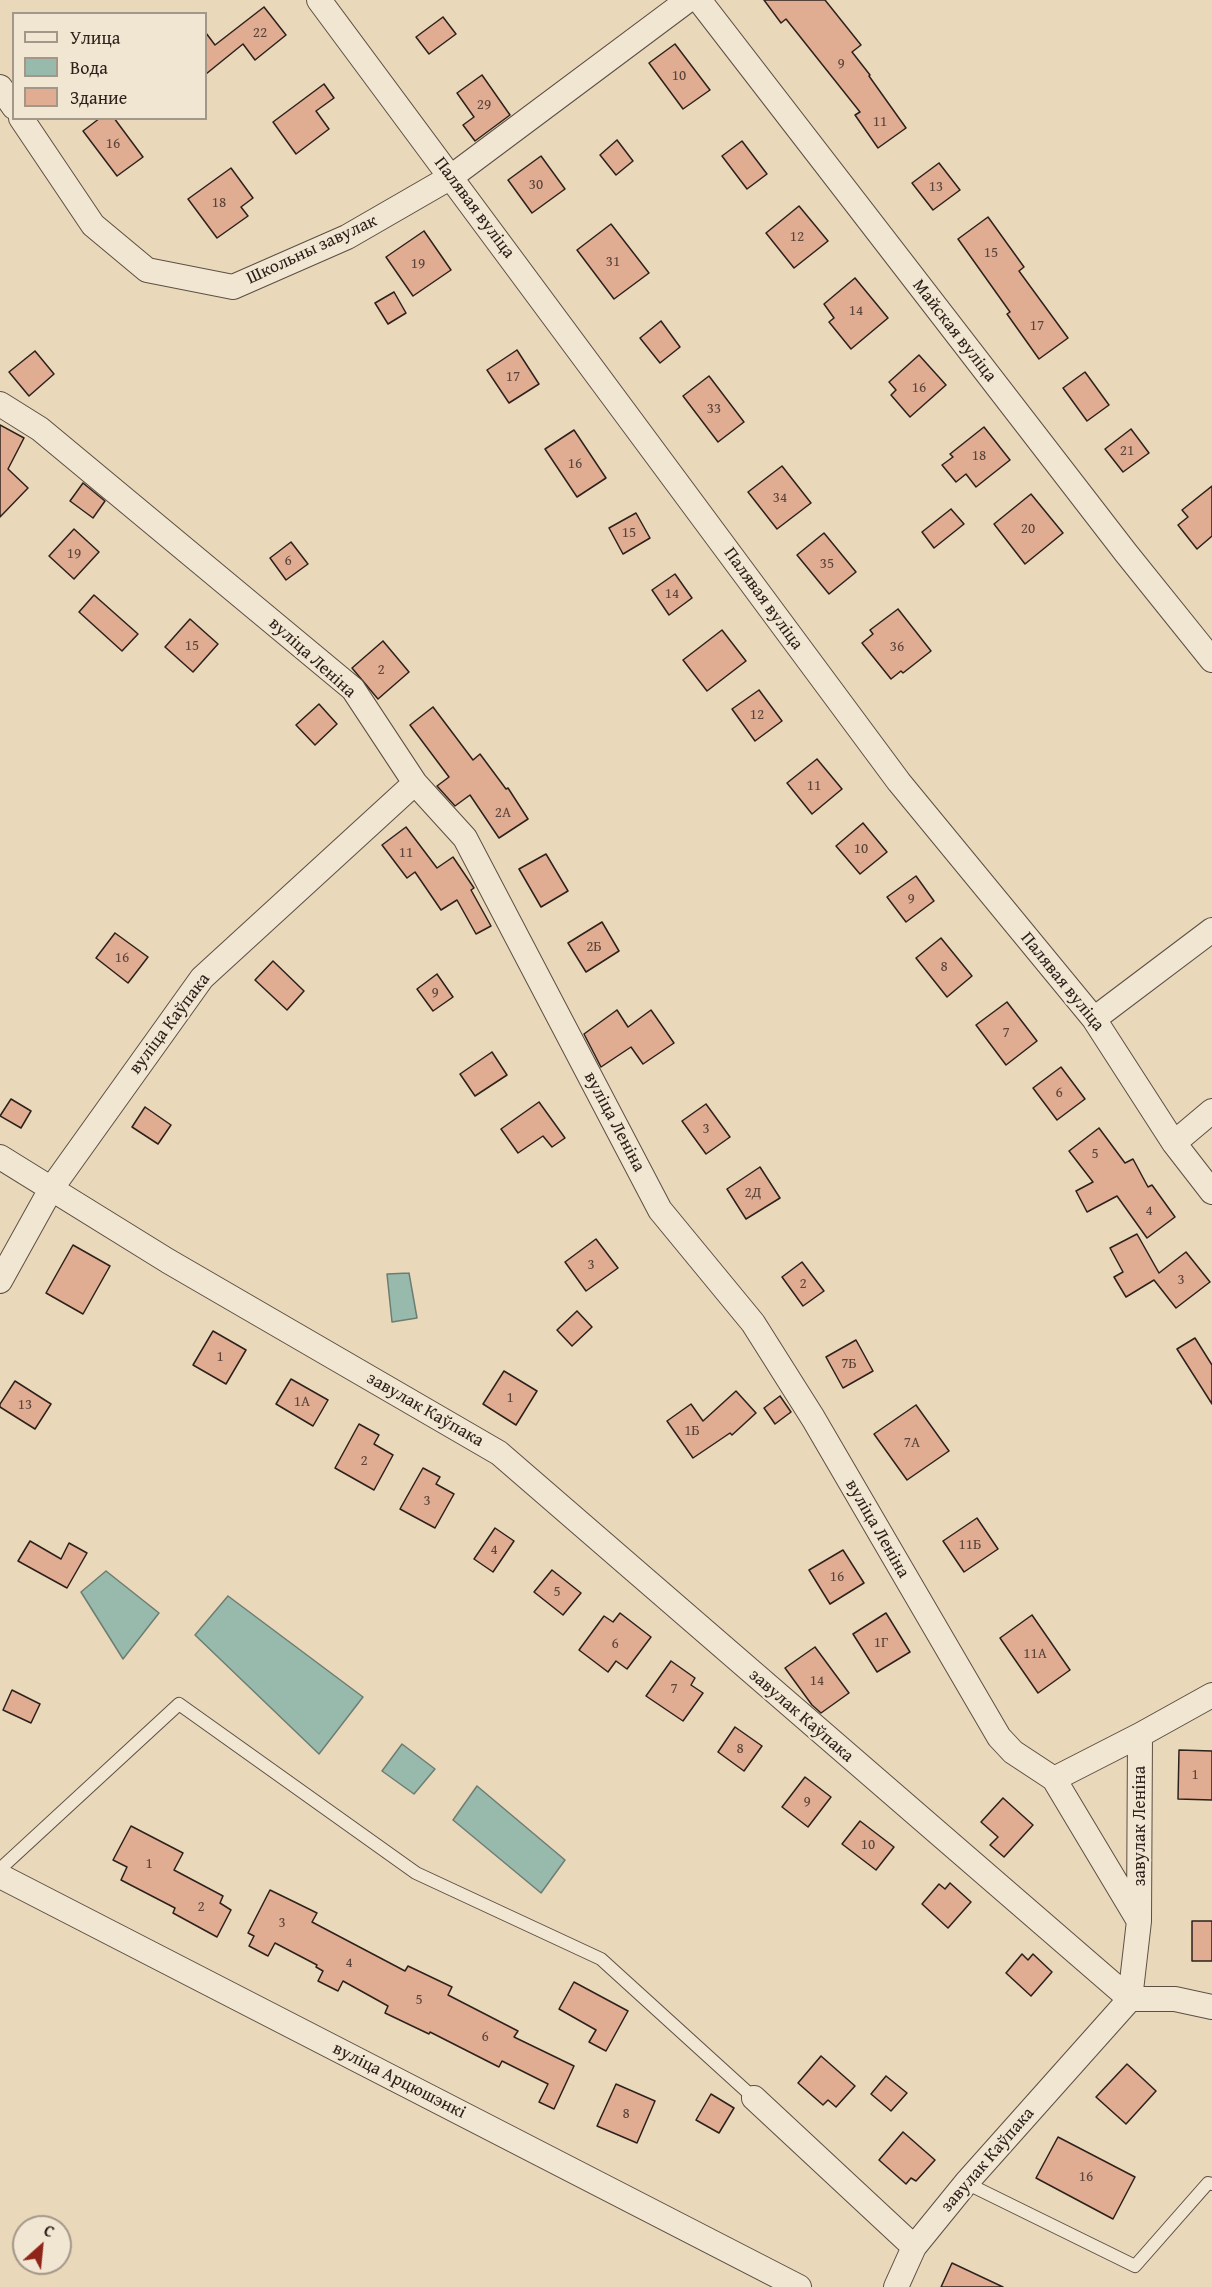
<!DOCTYPE html>
<html>
<head>
<meta charset="utf-8">
<style>
  body { margin:0 }
  #map { position:relative; width:1212px; height:2287px; overflow:hidden; background:#ead8ba; font-family:"Gentium Book Plus",serif }
  canvas { display:block }
  .legend { position:absolute; left:12px; top:12px; width:195px; height:108px; box-sizing:border-box; background:#f1e6d2; border:2px solid #a39789; margin:0; padding:8px 10px; list-style:none; font-size:18px; color:#2d211c }
  .legend li { display:flex; align-items:center; gap:12px; height:30px }
  .legend b { width:30px; border:2px solid #a39789 }
  .north { position:absolute; left:12px; top:2215px; width:60px; height:60px; box-sizing:border-box; background:#f1e6d2; border:2px solid #a39789; border-radius:50%; rotate:27deg; font-size:16px; font-weight:700; line-height:24px; text-align:center; color:#2d211c }
  .north::after { content:''; display:block; margin:auto; width:21px; height:27px; background:#8f2418; clip-path:polygon(50% 0,100% 100%,50% 72%,0 100%) }
</style>
</head>
<body>
<div id="map">
<canvas width="1212" height="2287"></canvas>
<ul class="legend">
<li><b style="height:8px;background:#f1e6d2"></b>Улица</li>
<li><b style="height:16px;background:#98baac"></b>Вода</li>
<li><b style="height:16px;background:#e0ac92"></b>Здание</li>
</ul>
<div class="north">С</div>
</div>
<script>
const g = document.querySelector('canvas').getContext('2d');
g.lineJoin = 'round';
function fillPath(path, color) { g.fillStyle = color; g.fill(path, 'evenodd'); }
const poly = rows => new Path2D(rows.map(r => 'M' + r).join(''));
function trace(path, color, width, dash) { g.strokeStyle = color; g.lineWidth = width; g.lineCap = dash ? 'butt' : 'round'; g.setLineDash(dash || []); g.stroke(path); }
function label(font, color, halo, rows, align = 'center') {
  g.font = font + ' "Gentium Book Plus",serif'; g.lineWidth = 4.5; g.setLineDash([]); g.textBaseline = 'middle'; g.strokeStyle = halo; g.fillStyle = color; for (const [text, x, y, turn = 0] of rows) {
    g.save(); g.translate(x, y); g.rotate((+turn || 0) * Math.PI / 180); g.textAlign = isNaN(turn) ? turn : align; if (halo) g.strokeText(text, 0, 0); g.fillText(text, 0, 0); g.restore();
  }
}
const water = poly([
  [409,1273,417,1318,392,1322,387,1274,409,1273],
  [106,1571,159,1613,123,1659,81,1592,106,1571],
  [228,1596,363,1697,319,1754,195,1635,228,1596],
  [402,1744,435,1769,414,1794,382,1771,402,1744],
  [477,1786,565,1860,541,1893,453,1820,477,1786]
]);
fillPath(water, '#98baac');
trace(water, '#6d7d72', 1.5);
const building = poly([
  [764,0,825,0,861,45,852,52,870,75,869,76,906,128,878,148,855,115,860,112,786,19,781,23,764,0],
  [264,7,286,35,255,60,243,44,206,74,206,33,215,45,264,7],
  [443,17,456,34,429,54,416,37,443,17],
  [675,44,710,90,683,109,649,63,675,44],
  [482,75,510,115,475,141,463,125,474,117,457,93,482,75],
  [324,84,334,98,316,111,329,129,296,154,273,122,324,84],
  [100,118,114,118,143,157,117,176,83,131,100,118],
  [617,140,633,161,616,175,600,155,617,140],
  [742,141,767,174,747,189,722,156,742,141],
  [541,156,565,189,532,213,508,180,541,156],
  [939,163,960,190,933,210,912,183,939,163],
  [231,168,253,198,241,207,248,216,217,238,188,199,231,168],
  [799,206,828,241,794,268,766,233,799,206],
  [988,217,1024,267,1019,271,1068,338,1039,359,1007,314,1010,312,958,239,988,217],
  [611,224,649,273,614,299,577,250,611,224],
  [424,231,451,270,413,296,386,257,424,231],
  [855,278,888,318,851,349,829,322,834,318,824,304,855,278],
  [394,292,406,313,388,324,375,303,394,292],
  [661,321,680,347,660,363,640,338,661,321],
  [517,350,539,384,509,403,487,370,517,350],
  [35,351,54,374,29,396,9,372,35,351],
  [919,355,946,385,910,417,891,395,896,390,889,382,919,355],
  [1085,372,1109,405,1087,421,1063,388,1085,372],
  [709,376,744,422,718,442,683,396,709,376],
  [0,425,24,438,8,469,28,488,0,517,0,425],
  [984,427,1010,460,976,487,966,474,956,482,942,465,953,457,950,454,984,427],
  [1131,429,1149,453,1123,472,1105,449,1131,429],
  [574,430,606,478,577,497,545,449,574,430],
  [782,466,811,503,777,529,748,492,782,466],
  [83,483,105,501,93,518,70,501,83,483],
  [1212,486,1212,536,1197,549,1178,525,1188,517,1182,510,1212,486],
  [1031,494,1063,533,1025,564,994,524,1031,494],
  [951,509,964,524,934,548,922,532,951,509],
  [636,513,650,538,623,554,609,528,636,513],
  [74,529,99,552,74,579,49,556,74,529],
  [824,533,856,572,829,594,797,555,824,533],
  [291,542,308,564,286,580,270,558,291,542],
  [675,574,692,598,669,615,652,590,675,574],
  [94,595,138,634,122,651,79,612,94,595],
  [898,609,931,651,903,673,901,671,891,679,862,643,873,634,870,630,898,609],
  [190,619,218,644,193,672,165,647,190,619],
  [722,630,746,661,707,691,683,660,722,630],
  [383,641,409,672,378,699,352,668,383,641],
  [759,690,782,721,755,741,732,709,759,690],
  [319,704,337,724,315,745,296,725,319,704],
  [433,707,473,760,480,754,506,789,508,788,528,819,499,838,470,795,455,806,437,786,449,777,410,725,433,707],
  [817,759,842,789,812,814,787,783,817,759],
  [863,823,887,852,860,874,836,846,863,823],
  [406,827,437,868,453,857,474,888,471,890,491,926,476,934,457,900,441,910,415,872,407,878,382,845,406,827],
  [546,854,568,891,541,907,519,869,546,854],
  [916,876,934,901,906,922,887,897,916,876],
  [602,922,619,951,586,972,568,943,602,922],
  [115,933,148,957,128,983,96,958,115,933],
  [941,938,972,976,947,997,916,958,941,938],
  [273,961,304,991,287,1010,255,980,273,961],
  [437,974,453,997,433,1011,417,989,437,974],
  [1007,1002,1037,1041,1006,1065,976,1025,1007,1002],
  [617,1010,628,1027,651,1010,674,1043,643,1064,631,1047,601,1067,584,1034,617,1010],
  [492,1052,507,1075,475,1096,460,1074,492,1052],
  [1061,1067,1085,1099,1057,1120,1033,1088,1061,1067],
  [11,1099,31,1111,21,1128,0,1116,11,1099],
  [539,1102,565,1138,552,1147,543,1136,518,1153,501,1129,539,1102],
  [706,1104,730,1137,706,1154,682,1121,706,1104],
  [145,1107,171,1125,158,1144,132,1127,145,1107],
  [1099,1128,1125,1163,1133,1159,1148,1187,1152,1185,1175,1217,1147,1238,1117,1196,1087,1212,1076,1191,1093,1182,1069,1151,1099,1128],
  [760,1167,780,1198,746,1219,727,1189,760,1167],
  [1137,1234,1159,1273,1186,1252,1210,1282,1176,1308,1154,1280,1126,1297,1114,1277,1123,1272,1110,1248,1137,1234],
  [596,1239,618,1268,586,1291,565,1262,596,1239],
  [73,1245,110,1266,83,1314,46,1293,73,1245],
  [802,1262,824,1291,803,1306,782,1277,802,1262],
  [577,1311,592,1327,572,1346,557,1330,577,1311],
  [213,1331,246,1350,226,1384,193,1365,213,1331],
  [1195,1338,1212,1365,1212,1404,1177,1349,1195,1338],
  [856,1340,873,1371,843,1388,826,1357,856,1340],
  [504,1371,537,1391,516,1425,483,1404,504,1371],
  [291,1379,328,1400,313,1426,276,1404,291,1379],
  [15,1381,51,1404,35,1429,0,1407,0,1404,15,1381],
  [736,1391,756,1413,732,1435,730,1433,693,1458,667,1421,691,1404,703,1421,736,1391],
  [780,1396,791,1412,775,1424,764,1408,780,1396],
  [916,1405,949,1451,907,1480,874,1434,916,1405],
  [359,1424,379,1435,374,1444,393,1455,374,1490,335,1468,359,1424],
  [423,1468,440,1477,436,1484,454,1494,435,1528,400,1509,423,1468],
  [977,1518,998,1549,964,1572,943,1541,977,1518],
  [495,1528,514,1541,493,1572,474,1559,495,1528],
  [30,1541,61,1559,69,1543,87,1553,67,1588,18,1561,30,1541],
  [843,1550,864,1583,830,1604,809,1570,843,1550],
  [552,1570,581,1593,563,1615,534,1592,552,1570],
  [620,1613,651,1637,627,1669,616,1661,608,1672,579,1650,604,1616,613,1622,620,1613],
  [886,1613,910,1652,877,1672,853,1634,886,1613],
  [1032,1615,1070,1670,1038,1693,1000,1638,1032,1615],
  [815,1647,849,1693,821,1713,812,1705,785,1668,815,1647],
  [671,1661,695,1678,691,1685,703,1693,683,1721,646,1696,671,1661],
  [12,1690,40,1704,31,1723,3,1710,12,1690],
  [735,1727,762,1746,744,1771,718,1752,735,1727],
  [1179,1750,1212,1751,1212,1800,1178,1799,1179,1750],
  [805,1777,831,1797,808,1827,782,1807,805,1777],
  [1003,1798,1033,1825,1004,1857,990,1845,998,1837,981,1822,1003,1798],
  [860,1821,894,1847,876,1870,842,1844,860,1821],
  [131,1826,183,1853,174,1870,223,1896,220,1903,231,1910,217,1937,173,1913,175,1908,121,1880,127,1867,113,1860,131,1826],
  [950,1883,971,1902,948,1928,922,1904,939,1884,945,1889,950,1883],
  [270,1890,317,1913,312,1922,405,1971,408,1966,452,1987,448,1995,518,2031,514,2037,574,2066,554,2109,539,2102,548,2084,502,2061,499,2067,430,2032,429,2034,385,2013,388,2006,343,1981,338,1991,318,1981,323,1971,316,1967,317,1965,275,1943,268,1956,249,1946,254,1936,248,1933,270,1890],
  [1192,1921,1212,1921,1212,1961,1192,1961,1192,1921],
  [1022,1954,1028,1960,1033,1954,1052,1972,1031,1996,1006,1973,1022,1954],
  [574,1982,628,2011,606,2051,589,2042,596,2030,559,2009,574,1982],
  [821,2056,855,2086,836,2107,828,2100,823,2105,798,2083,821,2056],
  [1127,2064,1156,2091,1126,2124,1096,2097,1127,2064],
  [886,2076,907,2093,891,2111,871,2094,886,2076],
  [616,2084,655,2101,637,2143,597,2126,616,2084],
  [711,2094,734,2108,719,2133,696,2120,711,2094],
  [903,2132,935,2160,916,2181,911,2178,906,2184,879,2160,903,2132],
  [1058,2137,1135,2177,1113,2219,1036,2178,1058,2137],
  [952,2263,1003,2287,941,2287,952,2263]
]);
fillPath(building, '#e0ac92');
trace(building, '#2d211c', 1.5);
const lane = poly([
  [0,1869,179,1704,416,1873,601,1959,754,2098],
  [966,2183,1135,2266,1208,2183,1212,2184]
]);
const street = poly([
  [319,0,899,782,1094,1019,1174,1143,1212,1192],
  [699,0,1126,553,1212,660],
  [0,87,14,107],
  [21,118,93,225,147,270,233,287,347,237,451,177,688,0],
  [0,404,40,429,353,689,415,783,465,838,660,1210,753,1323,813,1418,999,1737,1013,1752,1054,1779,1139,1921],
  [1094,1019,1212,930],
  [1174,1143,1212,1111],
  [0,1157,168,1261,499,1453,1130,1999,966,2183,914,2247,896,2287],
  [0,1281,51,1189,202,978,415,783],
  [1212,1695,1140,1735,1139,1921,1130,1999,1175,1999,1212,2007],
  [1054,1779,1140,1735],
  [0,1876,799,2287],
  [754,2098,914,2247]
]);
trace(lane, '#5c4f44', 14);
trace(street, '#5c4f44', 26);
trace(lane, '#f1e6d2', 12);
trace(street, '#f1e6d2', 24);
label('15px', '#5a443a', null, [
  ["22",260,33],
  ["9",841,64],
  ["10",679,76],
  ["29",484,105],
  ["11",880,122],
  ["16",113,144],
  ["30",536,185],
  ["13",936,187],
  ["18",219,203],
  ["12",797,237],
  ["15",991,253],
  ["31",613,262],
  ["19",418,264],
  ["14",856,311],
  ["17",1037,326],
  ["17",513,377],
  ["16",919,388],
  ["33",714,409],
  ["21",1127,451],
  ["18",979,456],
  ["16",575,464],
  ["34",780,498],
  ["20",1028,529],
  ["15",629,533],
  ["19",74,554],
  ["6",288,561],
  ["35",827,564],
  ["14",672,594],
  ["15",192,646],
  ["36",897,647],
  ["2",381,670],
  ["12",757,715],
  ["11",814,786],
  ["2А",503,813],
  ["10",861,849],
  ["11",406,853],
  ["9",911,899],
  ["2Б",594,947],
  ["16",122,958],
  ["8",944,967],
  ["9",435,993],
  ["7",1006,1033],
  ["6",1059,1093],
  ["3",706,1129],
  ["5",1095,1154],
  ["2Д",753,1193],
  ["4",1149,1211],
  ["3",591,1265],
  ["3",1181,1280],
  ["2",803,1284],
  ["1",220,1357],
  ["7Б",849,1364],
  ["1",510,1398],
  ["1А",302,1402],
  ["13",25,1405],
  ["1Б",692,1431],
  ["7А",912,1443],
  ["2",364,1461],
  ["3",427,1501],
  ["11Б",970,1545],
  ["4",494,1550],
  ["16",837,1577],
  ["5",557,1592],
  ["1Г",881,1643],
  ["6",615,1644],
  ["11А",1035,1654],
  ["14",817,1681],
  ["7",674,1689],
  ["8",740,1749],
  ["1",1195,1775],
  ["9",807,1802],
  ["10",868,1845],
  ["1",149,1864],
  ["2",201,1907],
  ["3",282,1923],
  ["4",349,1963],
  ["5",419,2000],
  ["6",485,2037],
  ["8",626,2114],
  ["16",1086,2177]
]);
label('18px', '#2d211c', '#f1e6d2', [
  ["Палявая вуліца",474,208,53],
  ["Школьны завулак",312,250,-25],
  ["Майская вуліца",954,331,52],
  ["Палявая вуліца",763,599,54],
  ["вуліца Леніна",312,658,42],
  ["Палявая вуліца",1062,982,51],
  ["вуліца Каўпака",170,1024,-53],
  ["вуліца Леніна",614,1122,62],
  ["завулак Каўпака",425,1410,30],
  ["вуліца Леніна",877,1529,60],
  ["завулак Каўпака",801,1716,41],
  ["завулак Леніна",1140,1826,-90],
  ["вуліца Арцюшэнкі",399,2081,27],
  ["завулак Каўпака",988,2160,-49]
]);
</script>
</body>
</html>
